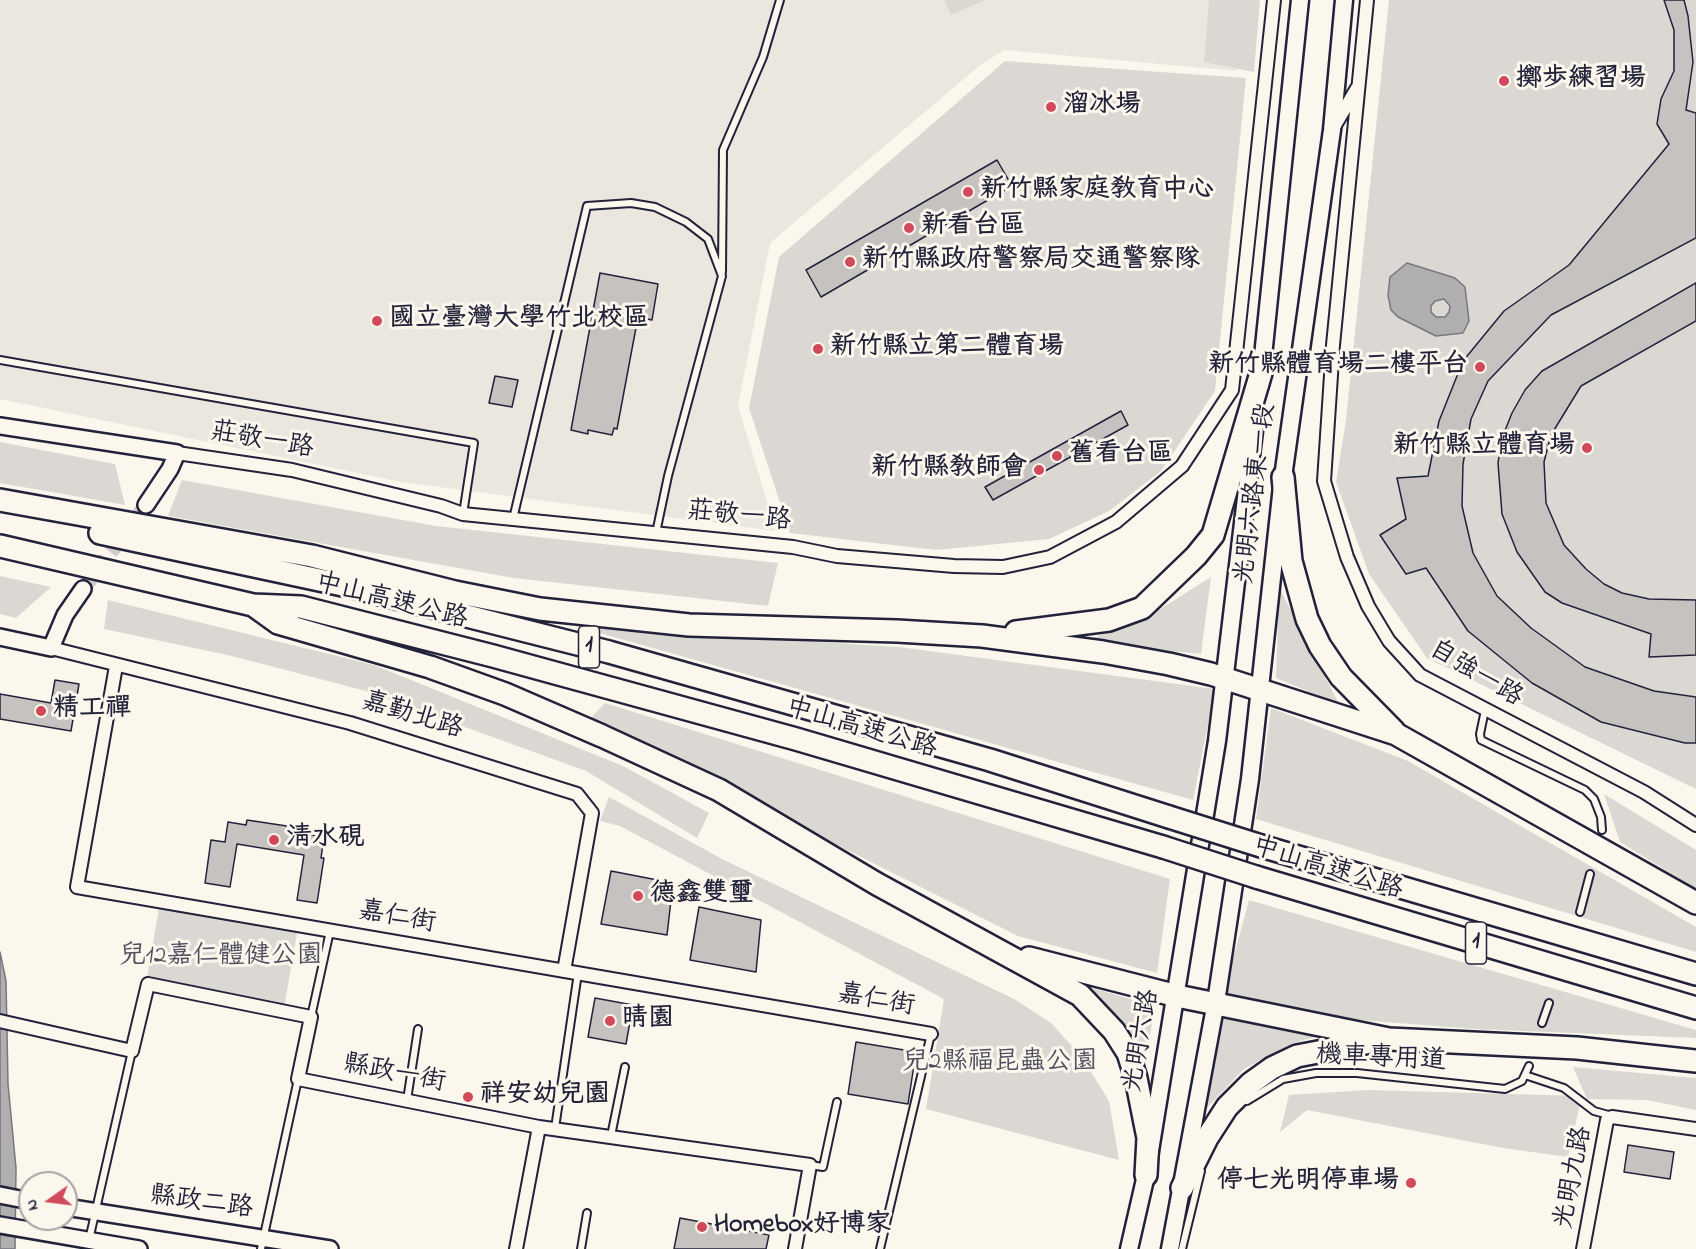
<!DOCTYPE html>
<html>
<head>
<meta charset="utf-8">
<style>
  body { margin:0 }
  #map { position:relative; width:1696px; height:1249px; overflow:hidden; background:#fbf7ec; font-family:"Indie Flower",sans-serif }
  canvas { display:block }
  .north { position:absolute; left:18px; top:1171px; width:60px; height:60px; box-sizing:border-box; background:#fbf7ec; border:2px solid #a4a2a5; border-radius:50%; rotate:256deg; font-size:16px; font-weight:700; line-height:24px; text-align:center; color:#22223b }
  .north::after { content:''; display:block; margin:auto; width:21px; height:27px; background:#d1495b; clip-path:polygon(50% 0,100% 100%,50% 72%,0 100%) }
</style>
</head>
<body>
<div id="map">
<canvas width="1696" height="1249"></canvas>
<div class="north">N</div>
</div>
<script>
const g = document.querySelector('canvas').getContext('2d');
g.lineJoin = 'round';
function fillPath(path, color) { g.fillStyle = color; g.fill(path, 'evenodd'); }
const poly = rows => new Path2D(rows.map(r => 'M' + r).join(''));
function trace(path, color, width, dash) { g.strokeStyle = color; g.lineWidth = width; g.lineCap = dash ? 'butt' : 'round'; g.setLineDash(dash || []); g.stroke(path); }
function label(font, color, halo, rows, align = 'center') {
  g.font = font + ' "Indie Flower","LXGW WenKai TC",sans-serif'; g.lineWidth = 6; g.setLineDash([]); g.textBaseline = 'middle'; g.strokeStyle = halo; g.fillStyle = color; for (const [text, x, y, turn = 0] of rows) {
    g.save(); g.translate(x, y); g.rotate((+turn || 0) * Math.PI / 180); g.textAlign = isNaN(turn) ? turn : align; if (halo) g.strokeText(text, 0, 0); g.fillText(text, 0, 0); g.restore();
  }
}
fillPath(poly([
  [0,0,1242,0,1237,71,1004,50,978,67,770,243,738,406,776,531,401,482,0,399]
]), '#ebe7df');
fillPath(poly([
  [944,0,985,0,951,15],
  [1209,0,1260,0,1254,72,1204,62],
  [1389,0,1696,0,1696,789,1427,658,1369,574,1336,482,1346,420],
  [1005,61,1246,78,1215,391,1161,471,1109,511,1049,539,936,550,790,533,749,408,779,257],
  [0,442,115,464,125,505,0,483],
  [182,480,436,526,778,563,768,606,514,578,168,516],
  [0,576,51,587,16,618,0,614],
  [1211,577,1201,654,1085,642,1165,606],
  [1279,587,1339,704,1276,678],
  [108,600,374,665,623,766,709,813,697,838,586,771,366,691,232,656,104,629],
  [578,627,899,647,1215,689,1193,800],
  [605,703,1170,879,1157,973,1018,936,589,720],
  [1271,708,1408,761,1696,927,1696,952,1256,819],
  [1604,794,1696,850,1696,889,1620,842],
  [609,797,724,860,1014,999,1051,1023,1081,1056,1109,1101,1119,1160,926,1109,944,999,620,826,600,821],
  [1249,900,1696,1030,1696,1038,1474,1029,1360,1020,1222,999],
  [159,908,297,933,284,1008,146,984],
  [1092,988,1155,1006,1145,1064],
  [1224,1013,1330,1033,1293,1043,1244,1069,1205,1110],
  [1573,1067,1696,1078,1696,1110,1647,1100,1587,1099],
  [1368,1090,1582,1096,1568,1157,1503,1148,1307,1110,1280,1132,1289,1095]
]), '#dbd8d3');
const water = poly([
  [1407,263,1455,278,1465,287,1469,321,1463,333,1436,336,1398,317,1391,310,1388,295,1390,277,1407,263],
  [1444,299,1450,306,1449,312,1445,317,1436,317,1431,312,1431,306,1435,301,1444,299],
  [0,952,6,981,8,1084,16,1168,15,1249,0,1249,0,952]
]);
fillPath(water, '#b1aeb0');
trace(water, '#787681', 1.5);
const building = poly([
  [1664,0,1684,0,1688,16,1693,62,1686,110,1696,113,1696,238,1551,315,1488,381,1471,419,1463,464,1462,506,1473,553,1497,596,1531,628,1585,667,1654,691,1696,697,1696,743,1685,743,1601,722,1532,683,1468,631,1426,568,1406,574,1380,535,1406,519,1397,478,1428,476,1439,421,1463,361,1504,311,1569,265,1669,144,1657,124,1661,99,1674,71,1674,30,1664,0],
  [997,160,1012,186,821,297,806,270,997,160],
  [600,273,658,284,652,320,638,317,617,429,614,428,612,435,588,430,588,434,571,430,600,273],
  [1696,283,1696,321,1581,386,1551,435,1544,462,1546,503,1564,545,1586,569,1604,584,1622,593,1649,599,1696,600,1696,655,1649,657,1651,634,1562,603,1545,592,1517,552,1502,514,1498,463,1502,438,1512,413,1525,390,1542,371,1696,283],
  [495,376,518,380,512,407,489,403,495,376],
  [1121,411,1128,425,993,500,985,487,1121,411],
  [55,680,79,684,71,731,0,719,0,694,51,703,55,680],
  [247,820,300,828,299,833,324,837,321,858,324,858,317,903,297,900,304,855,237,844,230,887,205,883,211,840,225,842,228,822,246,825,247,820],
  [611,871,673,883,667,935,601,924,611,871],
  [699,907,761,920,756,972,690,960,699,907],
  [595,998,633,1005,626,1044,588,1037,595,998],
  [856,1042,916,1052,908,1104,848,1094,856,1042],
  [1628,1145,1674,1152,1670,1179,1624,1172,1628,1145],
  [680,1218,769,1235,766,1249,674,1249,680,1218]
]);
fillPath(building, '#c6c2c0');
trace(building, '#22223b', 1.5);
trace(poly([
  [83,589,146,505]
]), '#d0ccc9', 15, [15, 8]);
const service = poly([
  [722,272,723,150,763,57,780,0],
  [0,360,474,443,463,514],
  [513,519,587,206,631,203,655,207,686,222,708,239,722,276,668,476,656,533],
  [1485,710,1480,734,1481,740,1585,790,1594,799,1601,817,1602,830],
  [1580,912,1590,874],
  [311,1017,330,931],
  [1542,1023,1549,1003],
  [1525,1075,1564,1088,1594,1111,1612,1116],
  [407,1100,418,1029],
  [1247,1101,1283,1079,1316,1073,1357,1073,1505,1089,1522,1081,1529,1066],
  [555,1128,578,973],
  [611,1136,625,1067],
  [810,1165,823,1167,837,1102],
  [89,1240,132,1051],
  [261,1249,298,1079],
  [581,1249,587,1213],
  [880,1249,931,1034],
  [1182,1249,1201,1171]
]);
const minor = poly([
  [1367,0,1333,345,1324,481,1347,557,1368,606,1389,641,1420,675,1644,792,1696,825],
  [1334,127,1357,88],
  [177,453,292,470,441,506,463,514,793,547,837,556,954,566,1003,567,1050,557,1116,522,1182,466,1232,390,1274,0],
  [51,648,350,723,577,794,592,813,564,971],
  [116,666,77,887,931,1034],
  [0,1021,132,1051,148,984,311,1017,298,1079,539,1127,810,1165,795,1249],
  [516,1249,539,1127],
  [1583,1249,1607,1120,1612,1117,1696,1129]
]);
const tertiary = poly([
  [0,426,177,453,170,469,146,505],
  [0,637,51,648,65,615,83,589],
  [0,1195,30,1201],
  [66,1207,330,1249],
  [0,1225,139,1249]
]);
const secondary = poly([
  [1260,385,1300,0],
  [1129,1249,1146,1175,1217,741,1256,414],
  [1170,1249,1216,1002,1250,779,1283,477,1332,130,1344,0]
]);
const motorway = poly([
  [1283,477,1291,561,1307,619,1320,646,1341,677,1394,731],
  [0,500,312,556,455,592,540,609,689,625,897,631,982,636,1103,652,1169,664,1211,674,1396,734,1696,903],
  [100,533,352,587,609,652,990,760,1169,817],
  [0,546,253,605,301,607,493,656,796,739,1163,847],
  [253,605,278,623,430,667,505,694,602,736,719,790,877,884,1080,995,1114,1031,1128,1053,1136,1078,1148,1138,1146,1175],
  [1016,632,1109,620,1142,608,1196,556,1213,535,1261,373],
  [1261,846,1696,974],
  [1256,877,1696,1008],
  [1029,958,1177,996,1389,1039,1577,1048,1696,1061],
  [1182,1188,1207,1138,1227,1107,1251,1083,1272,1068,1297,1056,1376,1041]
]);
trace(service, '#22223b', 10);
trace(minor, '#22223b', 16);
trace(tertiary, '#22223b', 20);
trace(secondary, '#22223b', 21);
trace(motorway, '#22223b', 26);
trace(service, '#fbf7ec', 6);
trace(minor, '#fbf7ec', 12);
trace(tertiary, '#fbf7ec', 15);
trace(secondary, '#fbf7ec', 16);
trace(motorway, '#fbf7ec', 21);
const motorwayBridge = poly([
  [1169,817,1261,846],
  [1163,847,1256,877]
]);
trace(motorwayBridge, '#22223b', 26, []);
trace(motorwayBridge, '#fbf7ec', 21);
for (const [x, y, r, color] of [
  [1504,81,6,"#d1495b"],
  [1051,107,6,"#d1495b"],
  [968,192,6,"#d1495b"],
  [909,228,6,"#d1495b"],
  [850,262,6,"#d1495b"],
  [377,321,6,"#d1495b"],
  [818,349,6,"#d1495b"],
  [1480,367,6,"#d1495b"],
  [1587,448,6,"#d1495b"],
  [1057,456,6,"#d1495b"],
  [1039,470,6,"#d1495b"],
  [41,711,6,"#d1495b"],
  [274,840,6,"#d1495b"],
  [638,896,6,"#d1495b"],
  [610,1021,6,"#d1495b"],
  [468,1097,6,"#d1495b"],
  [1411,1183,6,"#d1495b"],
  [702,1227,6,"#d1495b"]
]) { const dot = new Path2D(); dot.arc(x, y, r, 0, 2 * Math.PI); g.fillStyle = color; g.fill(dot); trace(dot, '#fbf7ec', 2); }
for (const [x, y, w] of [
  [589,647,21],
  [1476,943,21]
]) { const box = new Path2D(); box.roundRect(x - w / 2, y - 21, w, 42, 4.5); g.fillStyle = '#fbf7ec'; g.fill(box); trace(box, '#22223b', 1.5); }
label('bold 24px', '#22223b', null, [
  ["1",589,647],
  ["1",1476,943]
]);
label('bold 26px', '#22223b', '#fbf7ec', [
  ["擲歩練習場",1516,81],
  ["溜冰場",1063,107],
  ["新竹縣家庭教育中心",980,192],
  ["新看台區",921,228],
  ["新竹縣政府警察局交通警察隊",862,262],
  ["國立臺灣大學竹北校區",389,321],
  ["新竹縣立第二體育場",830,349],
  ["新竹縣體育場二樓平台",1468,367,"right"],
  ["新竹縣立體育場",1575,448,"right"],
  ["舊看台區",1069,456],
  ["新竹縣教師會",1027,470,"right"],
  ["精工禪",53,711],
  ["清水硯",286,840],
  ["德鑫雙璽",650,896],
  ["晴園",622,1021],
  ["祥安幼兒園",480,1097],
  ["停七光明停車場",1399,1183,"right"],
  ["Homebox好博家",714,1227]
], 'left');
label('26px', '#22223b', '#fbf7ec', [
  ["莊敬一路",262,442,10],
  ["光明六路東一段",1257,494,-83],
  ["莊敬一路",739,518,6],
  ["中山高速公路",391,603,14],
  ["自強一路",1475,675,31],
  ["嘉勤北路",412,717,17],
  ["中山高速公路",861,730,16],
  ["中山高速公路",1327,870,17],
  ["嘉仁街",397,919,10],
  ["嘉仁街",876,1002,10],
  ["光明六路",1143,1041,-80],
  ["機車專用道",1381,1060,3],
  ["縣政一街",394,1075,11],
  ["光明九路",1575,1178,-79],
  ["縣政二路",201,1204,8]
]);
label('26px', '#505061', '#fbf7ec', [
  ["兒12嘉仁體健公園",221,958],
  ["兒2縣福昆蟲公園",1000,1064]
]);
</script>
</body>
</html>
